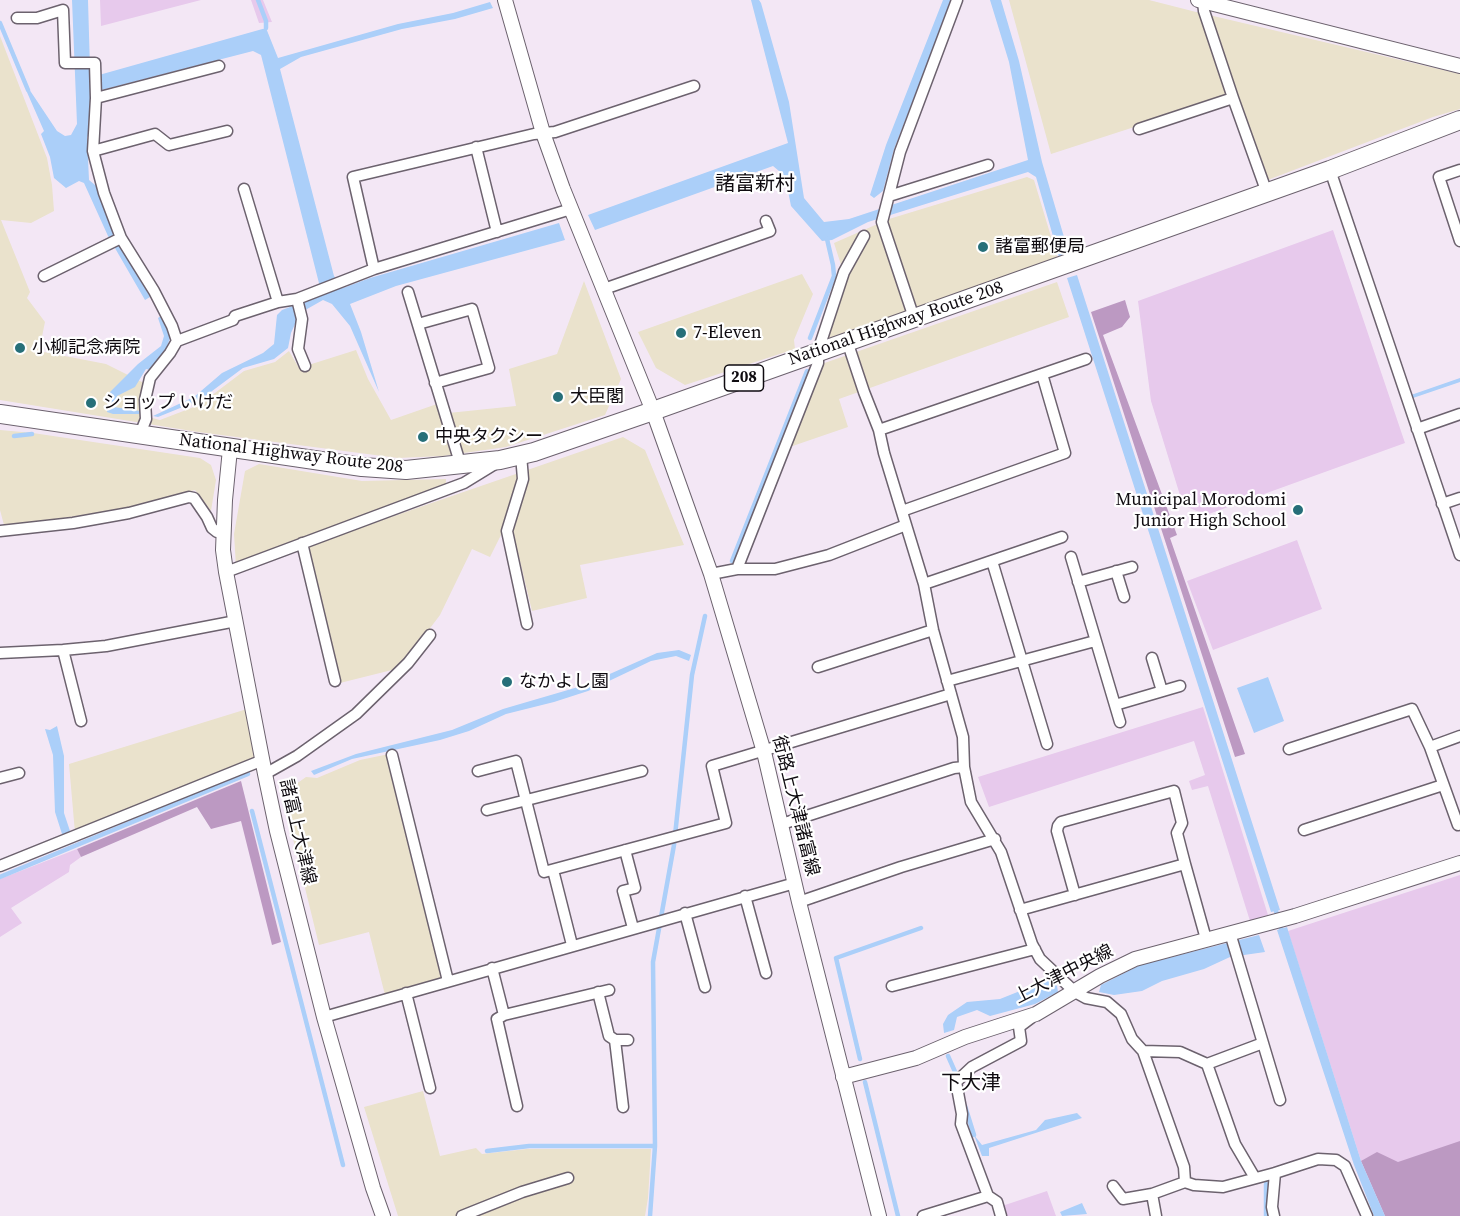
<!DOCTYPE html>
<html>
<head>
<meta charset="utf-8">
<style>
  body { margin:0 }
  canvas { display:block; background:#f3e7f5 }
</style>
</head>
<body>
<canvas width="1460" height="1216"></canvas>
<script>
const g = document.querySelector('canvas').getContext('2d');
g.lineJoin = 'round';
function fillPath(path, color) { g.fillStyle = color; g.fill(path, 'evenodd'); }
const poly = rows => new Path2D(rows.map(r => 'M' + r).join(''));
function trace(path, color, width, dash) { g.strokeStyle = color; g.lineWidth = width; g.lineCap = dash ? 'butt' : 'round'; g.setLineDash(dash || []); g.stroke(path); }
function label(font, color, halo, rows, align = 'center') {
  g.font = font + ' "Source Serif 4","Noto Sans JP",serif'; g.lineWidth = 4.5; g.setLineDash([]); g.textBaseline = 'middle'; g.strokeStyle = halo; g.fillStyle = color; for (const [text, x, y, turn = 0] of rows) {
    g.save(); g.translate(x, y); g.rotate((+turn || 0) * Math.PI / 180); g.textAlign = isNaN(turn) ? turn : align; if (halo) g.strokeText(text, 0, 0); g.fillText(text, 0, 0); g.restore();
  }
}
fillPath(poly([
  [1009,0,1149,0,1200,13,1227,97,1051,154],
  [1209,15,1460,74,1460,109,1433,117,1265,181],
  [0,36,47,158,52,185,54,211,31,223,1,220,30,292,27,298,45,322,39,351,106,364,144,383,141,415,160,420,199,405,244,371,275,362,289,351,299,368,356,350,368,379,391,420,437,404,439,414,516,406,509,369,557,354,584,281,621,379,605,415,506,447,443,456,398,458,198,432,0,400],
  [1027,177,1034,180,1058,260,817,342,842,268,834,243,889,219],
  [802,274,813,294,794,340,795,349,685,385,656,368,638,332],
  [1057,282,1069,317,839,399,848,427,781,450,813,367],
  [0,430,33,433,200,458,211,465,216,480,211,511,195,490,129,508,30,523,4,525,0,510],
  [623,437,645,450,684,545,580,565,587,598,532,611,518,553,503,531,490,557,472,549,440,615,400,668,340,683,307,546],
  [259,464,362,481,446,479,446,487,236,566,234,534,245,471],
  [247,709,257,761,75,833,69,764],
  [389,754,445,978,385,995,369,932,319,945,282,794,306,777,317,778,360,760],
  [423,1091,440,1156,476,1148,482,1154,527,1149,651,1149,648,1198,645,1216,398,1216,364,1107]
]), '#eae2cc');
fillPath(poly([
  [100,0,201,0,101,26],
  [251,0,263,0,272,22,259,23],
  [1333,230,1405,443,1206,515,1183,505,1151,401,1138,301],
  [1297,540,1322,609,1213,650,1187,581],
  [1203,707,1268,915,1250,921,1208,786,1192,790,1189,781,1205,775,1194,741,989,807,978,777],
  [77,849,81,857,70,865,69,872,11,908,22,923,0,937,0,879],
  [1460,875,1460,1216,1385,1216,1361,1161,1288,931],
  [1047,1191,1056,1216,1005,1216,1002,1206]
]), '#e7c9ec');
fillPath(poly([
  [1125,300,1130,317,1122,327,1103,335,1177,535,1170,538,1245,754,1235,757,1091,312],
  [241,781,281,942,272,945,241,821,211,829,197,807,81,857,77,849],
  [1460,1141,1460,1216,1385,1216,1361,1161,1377,1152,1398,1162]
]), '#bc99c2');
fillPath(poly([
  [72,0,88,0,90,69,92,74,99,75,266,28,278,58,398,24,453,13,490,2,493,8,455,19,402,29,301,57,280,69,334,276,343,288,370,278,559,223,565,240,396,286,350,304,361,332,379,392,350,326,332,304,323,300,300,313,291,333,288,348,274,359,243,368,200,400,158,417,153,416,194,397,222,373,263,353,274,344,277,315,282,310,322,295,261,55,253,51,90,93,90,131,87,138,89,180,100,189,117,235,150,297,145,300,108,236,84,183,79,181,66,188,54,178,50,157,41,134,44,131,26,90,29,89,57,131,65,136,71,135,77,124],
  [751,0,759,0,761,3,789,102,804,198,824,222,849,219,1028,160,1009,62,990,0,1001,0,1019,61,1042,162,1069,254,1059,257,1036,177,1028,172,868,222,832,240,822,241,791,206,785,176,773,166,595,230,588,215,788,143],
  [943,0,952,0,894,149,883,191,874,198,870,195,886,145],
  [1077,275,1280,910,1271,912,1067,278],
  [162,315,168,328,170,338,166,349,152,370,146,369,135,387,117,396,114,407,140,411,139,414,113,414,107,412,110,392,138,364,161,346,164,336,158,318],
  [1460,378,1460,382,1413,398,1411,395],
  [679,650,691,655,689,661,676,656,651,661,588,691,554,702,506,714,469,731,440,740,352,759,314,775,311,771,356,754,452,730,503,709,585,685,657,653],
  [1268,677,1284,721,1254,733,1237,688],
  [57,726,64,756,64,813,70,831,65,835,62,834,55,812,53,755,45,729,50,730],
  [1287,927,1361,1161,1385,1216,1374,1216,1354,1165,1277,930],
  [1259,935,1265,952,1230,957,1204,969,1162,981,1142,991,1114,995,1099,992,1101,985,1140,965],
  [1050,979,1057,986,1058,992,1035,1004,990,1016,977,1010,957,1017,954,1030,944,1033,943,1024,948,1015,967,1002,1000,999],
  [1077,1113,1082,1118,989,1148,989,1156,982,1156,974,1135,982,1145,1036,1130,1045,1120],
  [1082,1203,1087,1214,1062,1216,1060,1212]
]), '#abcff9');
trace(poly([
  [258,0,266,21,266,28],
  [0,23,28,90],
  [810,338,834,276,833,265,827,239],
  [14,436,32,434],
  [732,561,807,371],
  [252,811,343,1165],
  [0,877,248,774],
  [1276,911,1281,928],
  [948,1056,956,1074],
  [860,1059,836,958,921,928],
  [865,1082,898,1216],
  [965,1106,974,1135],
  [487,1151,529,1146,655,1146],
  [650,1216,655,1146,653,962,674,845,692,675,705,616],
  [1266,1216,1266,1184]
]), '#abcff9', 4.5);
const minor = poly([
  [1203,1,1204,11,1233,98,1267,193],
  [17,18,37,18,63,10,65,63,95,63,96,98],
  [1139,129,1233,98],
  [476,147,497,232],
  [93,151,155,134,169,145,227,131],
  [1330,170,1460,555],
  [1460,170,1439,177,1460,241],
  [244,189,278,302],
  [889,196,988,165],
  [374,269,353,177,534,134,555,132,694,86],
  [44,276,121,238],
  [604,289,770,231,766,221],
  [408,292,461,466],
  [297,299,302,319,298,349,305,366],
  [914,318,882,222,900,152,957,0],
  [418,324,472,309,489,368,435,383],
  [177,341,233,320,235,316,278,302,297,299,374,269,571,209],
  [847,341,864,392,879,430,884,453,924,584,933,630,963,737,964,767,971,802,1001,852,1032,944,1040,959,1075,992,1086,998,1107,1002,1121,1014,1132,1039,1143,1051,1180,1052,1207,1064,1235,1144,1255,1178],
  [1417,429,1460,414],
  [879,430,1086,359],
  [140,434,146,419,145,400,150,378,170,353,177,341,172,326,154,291,121,238,104,193,93,151,96,98,219,66],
  [521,455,523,479,507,531,527,624],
  [1442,504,1460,498],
  [902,511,1065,453,1042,374],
  [0,531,73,523,129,513,189,497,194,498,207,517,212,528,217,532,223,532],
  [302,543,335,681],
  [1071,557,1120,722],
  [992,561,1047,744],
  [737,569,818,363,818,351,844,272,864,236],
  [1116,571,1124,597],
  [226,572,464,483,495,464],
  [711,574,737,569,775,569,829,555,906,525],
  [1078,582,1132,567],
  [924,584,1062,537],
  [63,650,81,721],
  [0,653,63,650,106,646,236,621],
  [1152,658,1162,691],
  [818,667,933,630],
  [947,681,1095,641],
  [1115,705,1180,686],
  [1430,747,1458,825],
  [1289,749,1412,709,1430,747,1460,736],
  [392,755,448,981],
  [478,771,516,761,544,872,726,823,712,766,951,694],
  [265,774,297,756,356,714,408,663,430,635],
  [0,778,19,773],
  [487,810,642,771],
  [782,824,954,768,964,767],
  [1304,830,1443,785],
  [625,850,635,888,623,891,633,928],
  [0,866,263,760],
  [553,870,572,945],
  [1075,895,1057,831,1058,826,1061,822,1174,791,1182,823,1177,833,1185,864],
  [745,896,766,973],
  [799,902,901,867,995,839],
  [1020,910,1185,864,1206,939],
  [685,913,705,987],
  [1230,933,1280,1100],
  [492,968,504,1015,609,990],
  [892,986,1035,949],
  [598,992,609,1036,615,1040,628,1040],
  [406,993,430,1088],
  [504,1015,497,1019,517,1106],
  [324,1017,795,883],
  [615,1040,623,1107],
  [1143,1051,1184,1167,1185,1182],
  [1207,1064,1263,1043],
  [1113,1186,1123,1199,1152,1194],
  [988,1196,997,1202,1001,1216],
  [462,1216,522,1192,568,1178],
  [923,1216,988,1196,961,1124,962,1114,956,1082,972,1067,1021,1041,1019,1027,1031,1018],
  [1156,1216,1152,1194,1185,1182,1194,1185,1223,1187,1275,1173,1318,1159,1336,1160,1345,1166,1367,1216],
  [1274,1216,1272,1207,1275,1173]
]);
const tertiary = poly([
  [505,0,543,133,563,189,653,411,711,574,764,752,799,902,879,1216],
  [1198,0,1460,66],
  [230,449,225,500,223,550,226,572,265,774,277,831,324,1017,373,1188,383,1216],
  [843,1077,916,1058,965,1037,1036,1014,1100,976,1135,959,1295,916,1460,863]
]);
const trunk = poly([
  [0,414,362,467,406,470,500,460,534,452,653,411,1330,170,1460,120]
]);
trace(minor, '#6c626e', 13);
trace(tertiary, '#6c626e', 16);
trace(trunk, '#6c626e', 20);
trace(minor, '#fff', 10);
trace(tertiary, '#fff', 14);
trace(trunk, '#fff', 18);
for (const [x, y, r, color] of [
  [983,247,6,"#266f79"],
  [681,333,6,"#266f79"],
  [20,348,6,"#266f79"],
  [558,397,6,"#266f79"],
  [91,403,6,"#266f79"],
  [423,437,6,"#266f79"],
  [1298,510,6,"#266f79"],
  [507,682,6,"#266f79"]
]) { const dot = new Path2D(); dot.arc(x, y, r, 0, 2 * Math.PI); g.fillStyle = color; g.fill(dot); trace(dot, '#fff', 2); }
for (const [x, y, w] of [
  [744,378,39]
]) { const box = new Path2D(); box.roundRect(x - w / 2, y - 13, w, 26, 4.5); g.fillStyle = '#fff'; g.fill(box); trace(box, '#0f0b10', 1.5); }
label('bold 16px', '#0f0b10', null, [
  ["208",744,378]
]);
label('18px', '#0f0b10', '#fff', [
  ["諸富郵便局",995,247],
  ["7-Eleven",693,333],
  ["小柳記念病院",32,348],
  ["大臣閣",570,397],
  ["ショップ いけだ",103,403],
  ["中央タクシー",435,437],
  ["Municipal Morodomi",1286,500,"right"],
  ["Junior High School",1286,521,"right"],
  ["なかよし園",519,682]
], 'left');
label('18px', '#0f0b10', '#fff', [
  ["National Highway Route 208",896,324,-19],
  ["National Highway Route 208",291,454,7],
  ["街路上大津諸富線",795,806,76],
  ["諸富上大津線",297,832,77],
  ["上大津中央線",1064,975,-27]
]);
label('20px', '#0f0b10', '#fff', [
  ["諸富新村",755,185],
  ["下大津",971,1084]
]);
</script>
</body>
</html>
